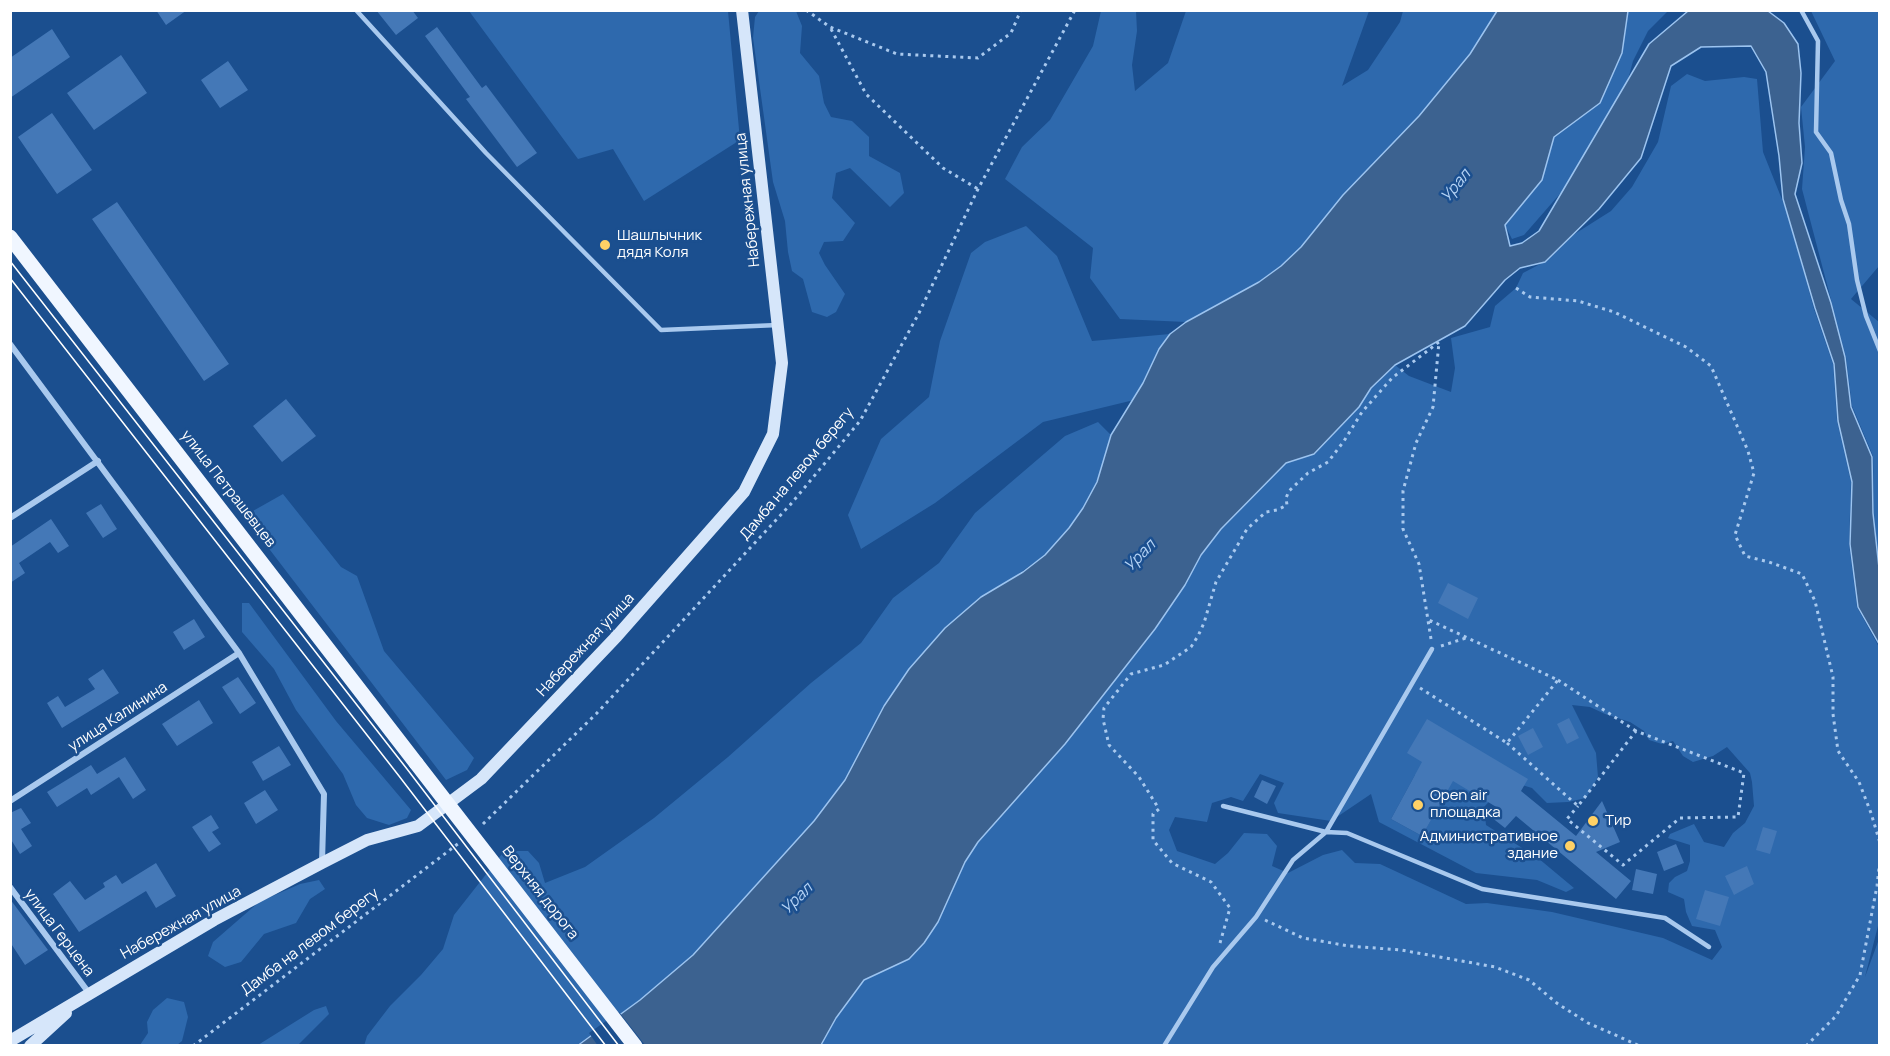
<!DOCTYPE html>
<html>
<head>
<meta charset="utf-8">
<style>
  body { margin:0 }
  #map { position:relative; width:1890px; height:1056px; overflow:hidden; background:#1b4f8f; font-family:Manrope,sans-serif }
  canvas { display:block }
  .frame { position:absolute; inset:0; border:12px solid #fff; pointer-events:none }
</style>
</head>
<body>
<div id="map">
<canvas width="1890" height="1056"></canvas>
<div class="frame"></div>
</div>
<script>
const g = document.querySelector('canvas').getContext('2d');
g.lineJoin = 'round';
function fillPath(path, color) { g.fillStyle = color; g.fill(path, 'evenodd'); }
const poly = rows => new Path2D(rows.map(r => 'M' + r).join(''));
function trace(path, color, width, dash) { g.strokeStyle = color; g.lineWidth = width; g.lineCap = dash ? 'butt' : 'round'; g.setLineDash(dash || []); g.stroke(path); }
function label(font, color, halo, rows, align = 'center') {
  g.font = font + ' Manrope,sans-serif'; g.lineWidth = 5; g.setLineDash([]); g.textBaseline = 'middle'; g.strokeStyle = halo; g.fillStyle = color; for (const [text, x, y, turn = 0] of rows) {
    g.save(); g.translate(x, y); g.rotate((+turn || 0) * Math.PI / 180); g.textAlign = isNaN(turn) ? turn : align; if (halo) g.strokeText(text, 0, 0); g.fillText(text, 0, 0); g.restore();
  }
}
fillPath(poly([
  [469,11,728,11,740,140,644,201,613,149,578,159],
  [759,11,796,11,802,26,800,53,819,76,824,103,831,117,852,121,869,137,869,156,900,173,904,193,890,207,850,168,836,173,832,198,855,223,843,241,824,242,819,253,825,265,845,294,836,312,827,317,812,312,803,279,792,271,788,252,785,221,773,182,753,38,755,17],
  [1101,11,1136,11,1137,31,1132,65,1135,91,1168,63,1186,11,1369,11,1342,86,1368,70,1400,22,1403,11,1497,11,1470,54,1419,116,1343,195,1301,247,1281,266,1259,282,1186,322,1120,319,1090,278,1093,248,1005,179,1022,147,1050,120,1093,46],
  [1628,11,1668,11,1648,31,1633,61,1626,87,1572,180,1524,235,1512,239,1505,225,1542,180,1554,137,1600,103,1622,53],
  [1811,11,1879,11,1879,266,1851,299,1879,322,1879,574,1874,513,1873,456,1852,406,1846,357,1802,189,1805,147,1801,107,1835,61],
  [1687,74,1705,81,1744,77,1757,79,1763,152,1787,212,1814,309,1833,364,1837,421,1851,482,1849,544,1857,607,1879,647,1880,918,1865,977,1879,939,1879,1045,821,1046,836,1018,864,980,909,959,924,943,938,922,965,862,978,842,1065,744,1155,629,1185,585,1201,555,1221,529,1286,463,1315,454,1359,407,1371,388,1395,365,1409,376,1451,392,1455,368,1451,338,1490,327,1495,306,1516,288,1523,273,1548,260,1573,235,1611,211,1632,187,1658,142,1671,86],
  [1572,705,1590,707,1605,714,1630,722,1644,731,1649,740,1662,744,1673,741,1683,756,1693,762,1713,756,1727,747,1750,773,1752,782,1754,806,1745,823,1733,833,1724,847,1704,842,1694,824,1670,834,1668,838,1690,845,1690,861,1687,871,1675,877,1669,883,1668,892,1684,899,1686,912,1692,926,1715,930,1722,947,1712,960,1663,938,1552,912,1487,903,1466,904,1380,864,1355,863,1342,850,1323,855,1288,873,1272,866,1277,846,1267,834,1244,833,1228,853,1215,864,1177,851,1169,830,1175,817,1207,822,1212,803,1231,797,1243,801,1260,774,1284,783,1274,803,1278,813,1331,821,1371,794,1379,822,1476,873,1537,880,1566,892,1574,888,1538,858,1486,825,1484,807,1499,791,1512,782,1532,788,1547,803,1568,802,1586,798,1598,777,1596,753],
  [1415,775,1446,792,1422,836,1391,819],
  [1026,226,1057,256,1092,341,1170,334,1159,349,1152,366,1134,400,1043,422,935,503,861,549,848,515,881,439,929,397,940,341,971,253,985,242],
  [1098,422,1111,435,1097,482,1083,508,1069,528,1045,555,1004,584,909,669,884,706,845,780,814,821,693,955,640,1000,577,1045,364,1046,367,1036,390,1006,421,975,443,949,454,915,502,854,514,851,528,851,539,863,545,883,585,867,654,818,728,757,811,683,861,643,893,598,939,563,975,513,1065,436],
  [283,494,341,567,357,576,384,651,474,758,467,770,446,780,244,516],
  [242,603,249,603,336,721,411,810,407,818,389,825,367,818,356,805,343,774,296,710,274,669,242,632],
  [319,880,325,889,310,899,296,923,264,934,241,962,225,967,208,956,213,942,259,902,300,884],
  [167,998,184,1002,188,1017,182,1041,177,1045,140,1045,148,1033,147,1022,153,1010],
  [326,1006,329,1014,298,1045,258,1045,314,1010]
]), '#2e69ad');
const water = poly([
  [1497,11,1628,11,1622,53,1600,103,1554,137,1542,180,1505,225,1510,246,1522,243,1539,231,1649,44,1688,11,1768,11,1784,23,1798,44,1801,73,1799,123,1802,163,1795,194,1831,303,1845,357,1851,407,1872,457,1873,513,1880,577,1879,644,1858,607,1850,544,1852,482,1838,421,1834,364,1815,308,1783,199,1779,156,1766,72,1751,46,1701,47,1671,66,1641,158,1599,209,1545,262,1520,268,1505,280,1465,326,1395,365,1371,388,1359,407,1314,454,1286,463,1221,529,1201,555,1185,585,1155,629,1065,744,978,842,965,862,938,922,924,943,909,959,864,980,836,1018,821,1045,577,1046,640,1000,693,955,814,821,845,780,884,706,909,669,945,628,981,597,1023,572,1045,555,1069,528,1083,508,1097,482,1111,435,1143,383,1159,349,1170,334,1186,322,1259,282,1281,266,1301,247,1343,195,1419,116,1470,54,1497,11]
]);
fillPath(water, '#3c6290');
trace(water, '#9cc4f0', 1.5);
fillPath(poly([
  [619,1012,645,1045,598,1046,589,1033]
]), '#1b4f8f');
fillPath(poly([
  [156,10,187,10,166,25],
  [376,10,412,10,418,18,396,35],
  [437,27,482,88,486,85,537,153,517,167,466,99,470,97,425,36],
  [52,29,70,57,10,98,10,58],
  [121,55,147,93,94,130,67,93],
  [228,61,248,90,220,108,201,80],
  [52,113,92,170,57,194,18,137],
  [117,202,229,364,204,381,92,219],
  [286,399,316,436,282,462,253,426],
  [101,504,117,529,103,538,86,513],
  [51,519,69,546,58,553,50,542,19,563,25,573,10,583,10,547],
  [1448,583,1478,598,1468,619,1438,603],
  [194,619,205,637,184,650,173,632],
  [103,669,119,693,62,728,47,703,58,696,65,707,95,689,88,679],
  [238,677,256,703,240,714,222,687],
  [199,700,213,723,177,746,162,724],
  [1569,718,1579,738,1567,744,1557,724],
  [1427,719,1528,779,1521,791,1576,836,1602,801,1620,842,1596,852,1631,881,1616,899,1516,816,1505,828,1491,817,1498,808,1453,781,1422,836,1391,819,1422,762,1407,753],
  [1533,728,1543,747,1528,755,1518,736],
  [279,746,291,765,263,781,252,762],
  [125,757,146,790,133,799,119,777,91,795,87,788,57,807,47,792,91,765,97,774],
  [1262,780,1276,786,1267,804,1254,797],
  [265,790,278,810,256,824,244,803],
  [21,808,31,823,21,829,32,846,20,854,10,838,10,813],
  [211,815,219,828,212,832,221,844,209,852,192,827],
  [1763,827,1777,831,1770,854,1756,850],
  [1676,844,1684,863,1664,871,1657,852],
  [156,863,176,896,156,908,146,891,79,932,53,894,70,881,85,900,105,887,103,883,116,875,122,884],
  [1747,866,1754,884,1734,895,1725,876],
  [1636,869,1657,874,1653,894,1632,890],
  [1705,890,1729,897,1720,926,1696,919],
  [10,899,48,950,25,965,10,942]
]), '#4478b7');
trace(poly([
  [806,10,830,27,897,54,978,58,1011,33,1021,10],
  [831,29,866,94,943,168,978,189],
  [1516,288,1530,297,1578,301,1614,312,1686,347,1711,366,1748,451,1754,473,1735,535,1745,556,1769,562,1802,574,1815,601,1833,677,1833,714,1838,751,1859,782,1871,813,1880,843],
  [1431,639,1419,564,1403,529,1403,491,1416,443,1433,407,1439,342],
  [1441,646,1466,638],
  [1558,680,1636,731],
  [1420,688,1507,743,1558,680,1429,620],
  [1507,743,1578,806,1636,731,1744,773,1738,817,1680,818,1623,865,1567,819,1578,806],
  [483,824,596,714,790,505,860,421,919,313,978,189,1075,10],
  [1265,920,1303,938,1349,946,1401,950,1495,967,1529,980,1558,1004,1588,1023,1640,1046],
  [1220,943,1230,908,1211,882,1172,863,1153,840,1153,814,1159,809,1139,777,1109,745,1103,719,1104,708,1131,674,1164,665,1191,647,1198,636,1204,623,1216,582,1247,529,1266,512,1277,510,1287,505,1286,498,1289,491,1308,473,1328,462,1344,441,1362,412,1392,378,1439,342],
  [193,1046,459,843],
  [1806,1046,1836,1016,1860,975,1877,886,1880,859]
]), '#a9c9ee', 3, [3, 4.5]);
trace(poly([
  [356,10,486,153,661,330,778,325],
  [1801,10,1818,41,1816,132,1831,153,1841,200,1849,224,1857,280,1866,316,1880,351],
  [602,622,616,635],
  [1223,806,1326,832,1347,833,1482,889,1665,918,1709,947],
  [1164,1046,1213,967,1256,917,1293,860,1326,832,1432,649]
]), '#a9c9ee', 4.5);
trace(poly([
  [10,344,239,653,324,794,322,862],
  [10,518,98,461],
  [10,801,239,653],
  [10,887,89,993]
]), '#a9c9ee', 6);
trace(poly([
  [10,1041,214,920,322,863,367,840,418,826,481,779,617,636,744,492,773,434,782,363,742,10],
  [30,1046,66,1013]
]), '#d6e6fa', 12);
trace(poly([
  [10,237,416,763]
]), '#f0f6ff', 15);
trace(poly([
  [10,261,407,769,619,1046],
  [10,278,399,776,606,1046]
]), '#fff', 1.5);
trace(poly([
  [416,763,635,1046]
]), '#f0f6ff', 15);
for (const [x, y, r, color] of [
  [605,245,6,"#ffd166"],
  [1418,805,6,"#ffd166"],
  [1593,821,6,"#ffd166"],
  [1570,846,6,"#ffd166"]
]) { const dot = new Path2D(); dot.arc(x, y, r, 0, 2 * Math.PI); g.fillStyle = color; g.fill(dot); trace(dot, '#1b4f8f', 2); }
label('15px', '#fff', '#1b4f8f', [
  ["Набережная улица",748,200,-96],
  ["Дамба на левом берегу",797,474,-50],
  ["улица Петрашевцев",228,489,52],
  ["Набережная улица",586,645,-47],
  ["улица Калинина",118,717,-33],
  ["Верхняя дорога",540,893,52],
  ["Набережная улица",181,923,-29],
  ["улица Герцена",59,933,53],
  ["Дамба на левом берегу",310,942,-37]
]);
label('15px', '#fff', '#1b4f8f', [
  ["Шашлычник",617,236],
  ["дядя Коля",617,253],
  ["Open air",1430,796],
  ["площадка",1430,813],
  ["Тир",1605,821],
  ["Административное",1558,837,"right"],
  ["здание",1558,854,"right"]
], 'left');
label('italic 16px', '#b5d3f5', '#1b4f8f', [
  ["Урал",1456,186,-51],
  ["Урал",1140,556,-46],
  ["Урал",797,899,-45]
]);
</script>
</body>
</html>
